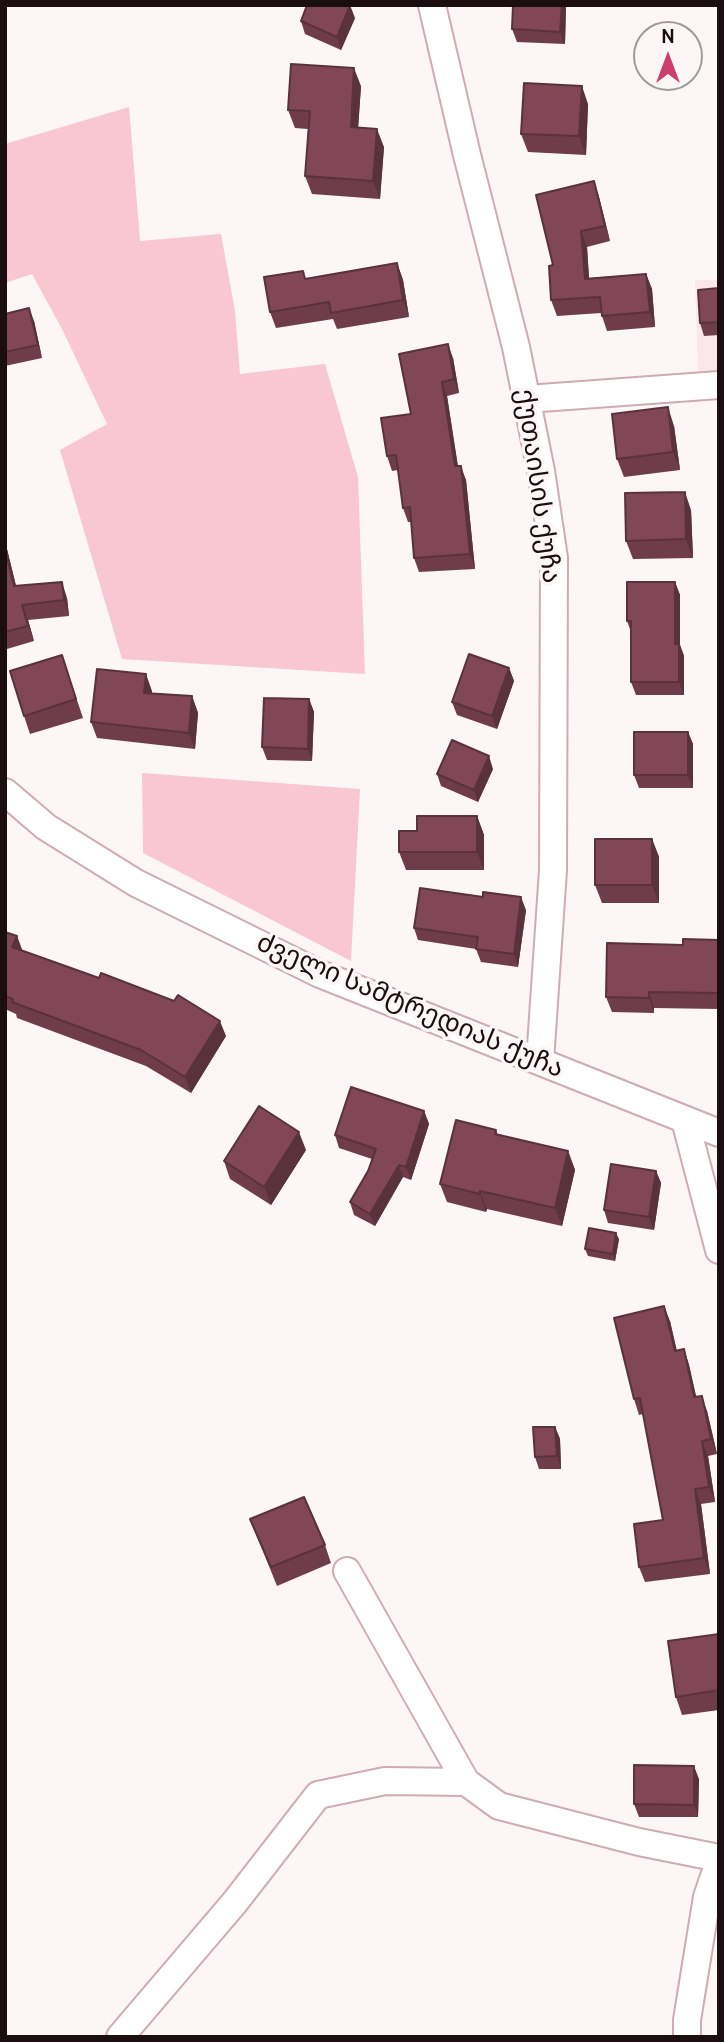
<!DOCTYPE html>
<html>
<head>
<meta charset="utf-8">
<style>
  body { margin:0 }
  #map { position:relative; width:724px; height:2042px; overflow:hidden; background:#fdf6f7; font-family:Cabin,sans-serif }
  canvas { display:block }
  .frame { position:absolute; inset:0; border:7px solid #1a0e11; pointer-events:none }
  .north { position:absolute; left:633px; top:21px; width:70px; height:70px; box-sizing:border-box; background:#fdf6f7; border:2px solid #a2999b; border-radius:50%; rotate:0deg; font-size:19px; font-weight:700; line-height:28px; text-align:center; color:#1a0e11 }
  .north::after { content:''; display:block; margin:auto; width:24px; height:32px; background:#cb3f6f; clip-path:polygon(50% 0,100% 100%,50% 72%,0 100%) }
</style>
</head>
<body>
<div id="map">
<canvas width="724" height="2042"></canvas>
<div class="frame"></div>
<div class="north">N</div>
</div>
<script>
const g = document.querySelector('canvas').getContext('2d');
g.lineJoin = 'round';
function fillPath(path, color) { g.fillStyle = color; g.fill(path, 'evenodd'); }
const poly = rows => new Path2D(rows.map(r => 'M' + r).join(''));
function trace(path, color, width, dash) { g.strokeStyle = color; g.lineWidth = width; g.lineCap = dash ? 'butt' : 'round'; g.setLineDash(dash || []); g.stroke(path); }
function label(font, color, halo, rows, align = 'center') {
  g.font = font + ' Cabin,"Noto Sans Georgian",sans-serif'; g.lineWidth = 7; g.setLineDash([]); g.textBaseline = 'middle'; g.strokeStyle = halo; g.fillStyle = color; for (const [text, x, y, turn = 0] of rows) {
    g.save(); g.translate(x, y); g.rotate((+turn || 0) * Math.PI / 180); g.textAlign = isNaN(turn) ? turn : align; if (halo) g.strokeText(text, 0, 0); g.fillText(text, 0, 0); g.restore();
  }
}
fillPath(poly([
  [695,280,719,280,719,375,698,376]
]), '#fae7eb');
fillPath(poly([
  [129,107,140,241,221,234,235,311,240,374,325,364,358,477,365,674,122,659,60,450,107,424,62,329,32,274,5,283,5,144],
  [142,773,360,789,351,961,143,853]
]), '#f8c7d1');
const minor = poly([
  [432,5,467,155,516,347,541,471,554,558,553,870,540,1061],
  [527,399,719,385],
  [5,792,46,827,136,883,320,974,719,1133],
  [685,1120,719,1250],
  [347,1571,466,1782],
  [120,2037,235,1902,318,1795,385,1781,466,1782,499,1806,639,1842,719,1858],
  [687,2037,687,2020,707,1897,719,1862]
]);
trace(minor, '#cfacb3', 30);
trace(minor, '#fff', 26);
fillPath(poly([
  [513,5,566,5,565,44,517,42,512,29],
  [355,18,341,50,305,34,301,21],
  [361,86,358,127,384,147,380,199,312,194,305,176,308,129,295,128,288,110],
  [588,104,586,155,528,152,521,134],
  [594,181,599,197,610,241,587,247,589,278,646,274,652,289,655,327,607,331,601,313,557,316,551,300,553,265],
  [397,263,403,280,409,317,337,329,333,319,276,328,270,312,306,279],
  [719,288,719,335,704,336,700,323],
  [5,314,34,321,42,358,5,366],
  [453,358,459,393,447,396,458,466,466,480,475,569,419,572,414,558,411,522,408,522,403,508,398,470,392,471,387,456,411,414],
  [674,426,680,470,624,477,617,459],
  [691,510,693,558,633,559,626,541],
  [5,541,16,586,67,598,69,616,28,620,34,641,7,649,5,645],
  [675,582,680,595,680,645,684,656,684,695,636,695,631,682,631,632,627,621],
  [62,655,83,718,30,734,24,716],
  [509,668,514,681,497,729,457,715,452,702],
  [152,691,152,693,192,696,198,713,195,749,97,738,91,722],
  [309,699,314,712,312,761,267,760,262,747],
  [688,732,693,744,693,788,639,788,634,775],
  [493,769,478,802,441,786,437,774],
  [477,816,484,835,484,870,406,870,399,852,417,831],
  [652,839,659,857,659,903,602,903,595,885],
  [526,910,518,967,481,962,476,949,418,940,414,928],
  [5,932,17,936,22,951,226,1036,191,1093,146,1066,17,1018,16,1014,5,1009],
  [719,940,719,1009,654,1008,654,1013,612,1012,606,997,683,945],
  [424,1111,429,1124,411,1180,403,1177,375,1226,354,1215,350,1202,368,1171,372,1159,339,1148,335,1135],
  [496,1130,498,1135,568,1151,575,1170,562,1226,487,1209,486,1212,447,1202,440,1184],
  [306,1150,271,1205,230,1179,224,1161],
  [656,1171,661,1183,654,1230,608,1223,604,1210],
  [619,1239,615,1261,588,1256,585,1249],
  [670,1321,677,1351,684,1349,689,1365,696,1397,707,1411,717,1454,708,1456,715,1502,701,1504,710,1574,645,1582,639,1567,663,1520,643,1414,639,1415,634,1399],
  [555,1427,560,1439,561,1469,539,1469,535,1457],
  [250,1519,325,1545,331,1563,277,1586],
  [719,1634,719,1710,682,1715,676,1697],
  [699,1779,698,1817,639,1817,634,1804]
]), '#6f3d4a');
fillPath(poly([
  [350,5,355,18,341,50,337,37],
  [562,5,566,5,565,44,560,32],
  [354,68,361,86,357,145,351,127],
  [582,86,588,104,586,155,579,136],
  [377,129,384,147,380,199,373,181],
  [594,181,599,197,610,241,605,226],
  [581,231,587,247,590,294,585,279],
  [397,263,403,280,409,317,403,300],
  [646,274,652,289,655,327,650,312],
  [29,308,34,321,42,358,38,345],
  [448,344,453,358,459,393,454,379],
  [442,382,447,396,460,481,455,466],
  [668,407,674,426,680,470,673,452],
  [461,466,466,480,475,569,470,554],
  [685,492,691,510,693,558,686,539],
  [5,541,20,602,14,586,5,549],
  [62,582,67,598,69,616,64,600],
  [675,582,680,595,680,645,684,656,684,695,679,682,675,644],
  [22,605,28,620,34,641,28,626],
  [509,668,514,681,497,729,492,716],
  [146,674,152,691,150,709,144,693],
  [192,696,198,713,195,749,189,733],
  [309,699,314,712,312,761,308,749],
  [688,732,693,744,693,788,688,775],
  [489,756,493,769,478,802,474,790],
  [477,816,484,835,484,870,477,852],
  [652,839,659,857,659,903,652,885],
  [521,897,526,910,518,967,514,954],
  [17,936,23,952,12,947],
  [649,992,654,1008,654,1013,649,998],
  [220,1021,226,1036,191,1093,185,1077],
  [424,1111,429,1124,411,1180,406,1167],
  [299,1132,306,1150,271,1205,264,1187],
  [568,1151,575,1170,562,1226,555,1208],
  [399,1165,403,1177,375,1226,370,1214],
  [656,1171,661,1183,654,1230,649,1217],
  [480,1191,487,1209,486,1212,480,1194],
  [616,1233,619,1239,615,1261,613,1254],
  [664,1306,670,1321,680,1367,675,1351],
  [684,1349,689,1365,700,1413,694,1397],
  [702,1396,707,1411,717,1454,711,1439],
  [555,1427,560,1439,561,1469,557,1456],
  [702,1441,708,1456,715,1502,709,1487],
  [695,1489,701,1504,710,1574,704,1558],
  [694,1766,699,1779,698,1817,694,1805]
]), '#5a323c');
const building = poly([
  [307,5,350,5,337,37,301,21,307,5],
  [513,5,562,5,560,32,512,29,513,5],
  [291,64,354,68,351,127,377,129,373,181,305,176,310,111,288,110,291,64],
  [524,83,582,86,579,136,521,134,524,83],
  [594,181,605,226,581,231,585,279,646,274,650,312,602,316,600,297,551,300,549,266,553,265,536,195,594,181],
  [397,263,403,300,331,313,329,302,270,312,264,277,303,271,305,279,397,263],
  [719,288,719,322,700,323,698,290,719,288],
  [29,308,38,345,5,352,5,314,29,308],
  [448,344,454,379,442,382,455,466,461,466,470,554,414,558,410,507,403,508,396,455,387,456,381,418,411,414,399,354,448,344],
  [668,407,673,452,617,459,612,414,668,407],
  [685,492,686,539,626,541,625,493,685,492],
  [5,549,14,586,62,582,64,600,22,605,28,626,5,632,5,549],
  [627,582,675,582,675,644,679,644,679,682,631,682,631,621,627,621,627,582],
  [469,654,509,668,492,716,452,702,469,654],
  [62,655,76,699,24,716,10,671,62,655],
  [97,669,146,674,144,693,192,696,189,733,91,722,97,669],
  [264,698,309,699,308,749,262,747,264,698],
  [634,732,688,732,688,775,634,775,634,732],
  [452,740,489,756,474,790,437,774,452,740],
  [417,816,477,816,477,852,399,852,399,831,417,831,417,816],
  [595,839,652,839,652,885,595,885,595,839],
  [420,888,483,897,483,892,521,897,514,954,476,949,478,937,414,928,420,888],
  [5,932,17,936,12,947,99,978,101,973,174,1001,178,995,220,1021,185,1077,141,1050,12,1002,13,999,5,996,5,932],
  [683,939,719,940,719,993,649,992,649,998,606,997,607,943,683,945,683,939],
  [351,1087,424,1111,406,1167,399,1165,370,1214,350,1202,368,1171,376,1149,335,1135,351,1087],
  [259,1106,299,1132,264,1187,224,1161,259,1106],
  [456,1120,496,1130,495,1134,568,1151,555,1208,480,1191,480,1194,440,1184,456,1120],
  [611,1164,656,1171,649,1217,604,1210,611,1164],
  [589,1228,616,1233,613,1254,585,1249,589,1228],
  [664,1306,675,1351,684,1349,694,1397,702,1396,711,1439,702,1441,709,1487,695,1489,704,1558,639,1567,634,1524,663,1520,640,1398,634,1399,614,1318,664,1306],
  [533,1427,555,1427,557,1456,535,1457,533,1427],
  [304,1497,325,1545,271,1567,250,1519,304,1497],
  [719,1634,719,1690,676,1697,668,1641,719,1634],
  [634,1765,694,1766,694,1805,634,1804,634,1765]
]);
fillPath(building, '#814756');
trace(building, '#5a323c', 2);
label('26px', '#1a0e11', '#fdf6f7', [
  ["ქუთაისის ქუჩა",538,486,82],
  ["ძველი სამტრედიას ქუჩა",410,1006,23]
]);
</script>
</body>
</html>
